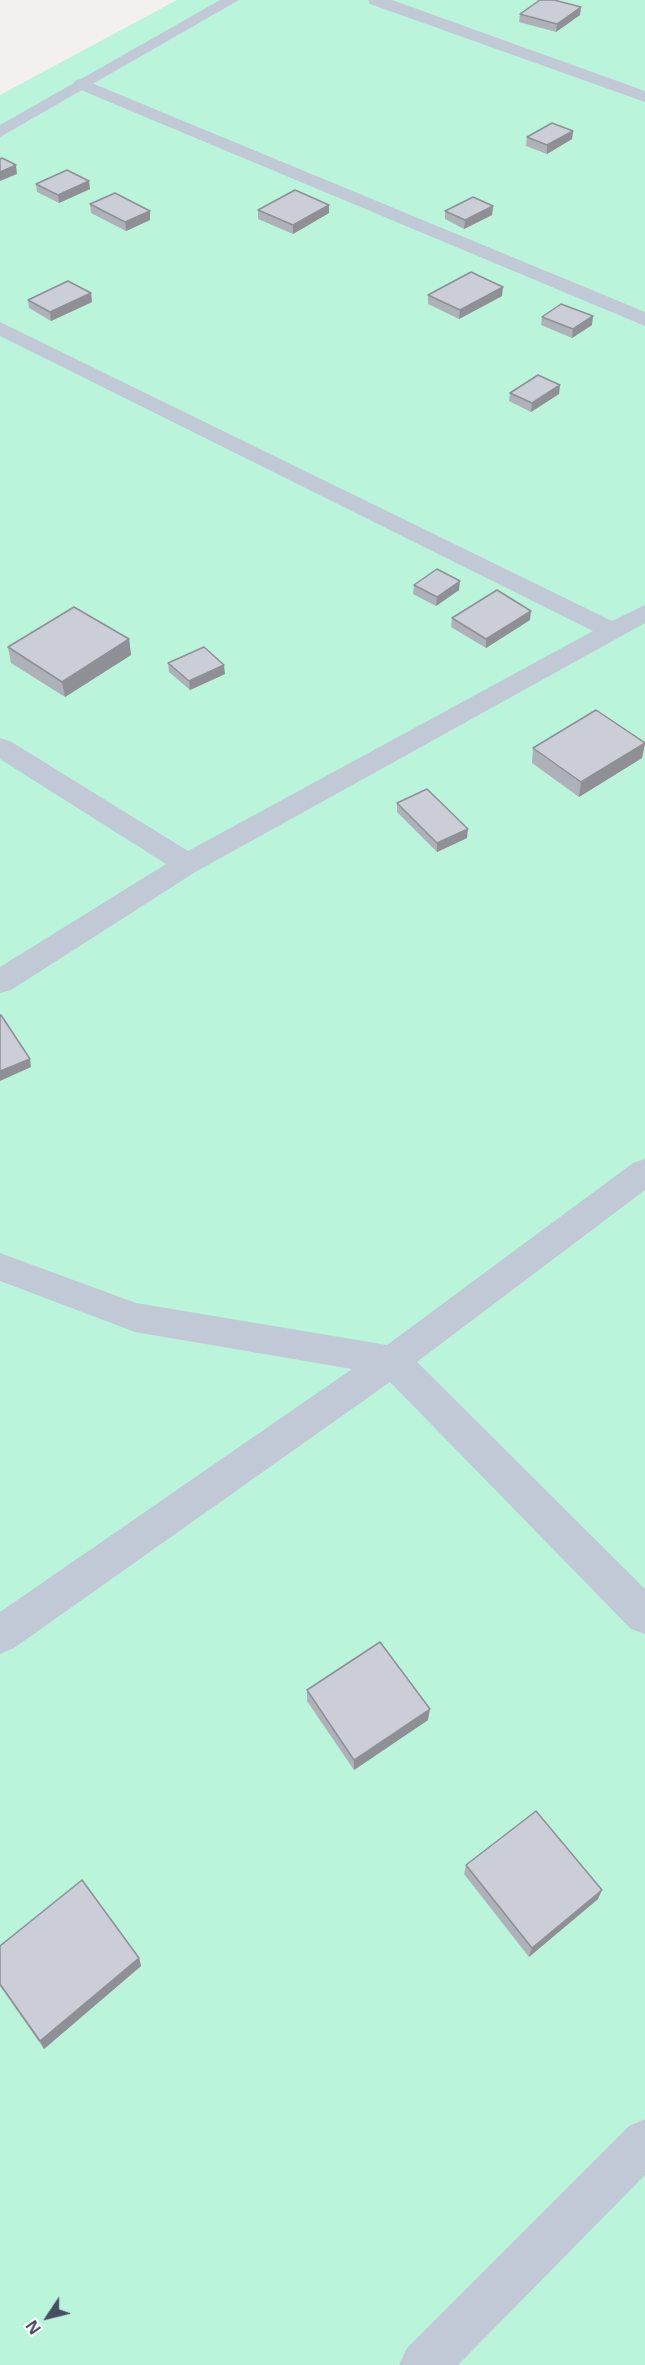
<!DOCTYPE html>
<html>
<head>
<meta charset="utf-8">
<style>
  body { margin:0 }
  #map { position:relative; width:645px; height:2365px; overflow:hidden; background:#f3f0f0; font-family:"Open Sans",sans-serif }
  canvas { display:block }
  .north { position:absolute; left:18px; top:2287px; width:60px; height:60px; -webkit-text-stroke:4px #fff; paint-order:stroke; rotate:235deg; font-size:16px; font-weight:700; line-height:24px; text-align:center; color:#464f60 }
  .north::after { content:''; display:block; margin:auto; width:21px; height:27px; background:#464f60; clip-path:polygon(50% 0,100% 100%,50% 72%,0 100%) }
</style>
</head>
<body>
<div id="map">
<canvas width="645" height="2365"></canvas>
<div class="north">N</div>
</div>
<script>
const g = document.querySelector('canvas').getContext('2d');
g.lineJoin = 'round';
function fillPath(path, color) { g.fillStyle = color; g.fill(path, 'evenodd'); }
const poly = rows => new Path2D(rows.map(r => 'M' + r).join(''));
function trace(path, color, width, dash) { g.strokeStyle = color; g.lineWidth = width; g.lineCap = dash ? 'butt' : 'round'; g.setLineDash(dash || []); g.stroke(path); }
fillPath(poly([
  [177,0,645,0,645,2365,0,2365,0,95]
]), '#baf4da');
fillPath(poly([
  [220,0,239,0,0,137,0,125,220,0]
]), '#c2c9d6');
fillPath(poly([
  [368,0,392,0,645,91,645,102,370,4,368,0],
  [82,79,645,312,645,326,76,88,73,84,76,80,82,79],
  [0,322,612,621,645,605,645,623,197,871,11,990,0,993,0,967,166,864,0,759,0,738,10,741,188,851,593,631,0,336,0,322],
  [645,1159,645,1190,417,1362,645,1589,645,1634,631,1629,390,1382,14,1648,0,1654,0,1612,352,1369,135,1332,0,1281,0,1253,136,1303,387,1345,633,1163,645,1159],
  [645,2119,645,2175,458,2365,399,2365,407,2348,629,2126,645,2119]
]), '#c2c9d6');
fillPath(poly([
  [520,14,580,15,556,32,519,22],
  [573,131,572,139,547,154,526,146,527,137],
  [36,184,90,189,59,203,37,192],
  [90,204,150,211,150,220,126,231,91,213],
  [329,205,329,213,293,234,258,219,258,210],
  [493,206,492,215,464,229,445,219,445,211],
  [91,293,92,302,51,321,29,308,28,300],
  [428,295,502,296,459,319,428,304],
  [542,317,592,325,572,338,541,325],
  [510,393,559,394,531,412,509,401],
  [414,585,459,590,436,606,413,594],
  [452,618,530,620,486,648,451,627],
  [129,639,131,655,65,697,11,663,8,647],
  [168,663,225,674,190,690,169,672],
  [645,743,642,758,579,797,532,763,533,748],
  [397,803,467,838,437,852,397,812],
  [307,1690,428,1720,354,1770,307,1701],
  [466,1865,598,1899,529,1957,464,1874],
  [0,1946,139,1958,141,1966,44,2049,0,1986]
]), '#afb1b8');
fillPath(poly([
  [581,7,580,15,556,32,557,24],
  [573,131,572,139,547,154,547,145],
  [16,165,17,174,0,181,0,172],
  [89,181,90,189,59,203,58,195],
  [329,205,329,213,293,234,293,225],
  [493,206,492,215,464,229,465,220],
  [150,211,150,220,126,231,125,222],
  [503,287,502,296,459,319,460,310],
  [91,293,92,302,51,321,50,312],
  [593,316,592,325,572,338,573,329],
  [560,385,559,394,531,412,532,403],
  [460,581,459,590,436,606,437,597],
  [531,611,530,620,486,648,486,639],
  [129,639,131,655,65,697,62,682],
  [224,665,225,674,190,690,189,681],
  [645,743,642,758,579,797,581,782],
  [468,829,467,838,437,852,437,843],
  [30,1059,31,1067,0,1081,0,1071],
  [430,1709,428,1720,354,1770,354,1760],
  [602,1890,598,1899,529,1957,532,1948],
  [139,1958,141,1966,44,2049,40,2041]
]), '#8e9096');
const building = poly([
  [540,0,554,0,581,7,557,24,520,14,540,0],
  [552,123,573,131,547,145,527,137,552,123],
  [2,158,16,165,0,172,0,159,2,158],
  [67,170,89,181,58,195,36,184,67,170],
  [295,190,329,205,293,225,258,210,295,190],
  [115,193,150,211,125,222,90,204,115,193],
  [473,197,493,206,465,220,445,211,473,197],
  [471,272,503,287,460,310,428,295,471,272],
  [68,281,91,293,50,312,28,300,68,281],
  [561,304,593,316,573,329,542,317,561,304],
  [538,375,560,385,532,403,510,393,538,375],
  [437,569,460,581,437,597,414,585,437,569],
  [497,590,531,611,486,639,452,618,497,590],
  [74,607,129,639,62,682,8,647,74,607],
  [204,647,224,665,189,681,168,663,204,647],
  [596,710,645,743,581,782,533,748,596,710],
  [427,789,468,829,437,843,397,803,427,789],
  [0,1015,1,1015,30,1059,0,1071,0,1015],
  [380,1642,430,1709,354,1760,307,1690,380,1642],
  [536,1811,602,1890,532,1948,466,1865,536,1811],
  [82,1880,139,1958,40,2041,0,1984,0,1946,82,1880]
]);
fillPath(building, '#cbced6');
trace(building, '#8e9096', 1.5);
</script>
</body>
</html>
